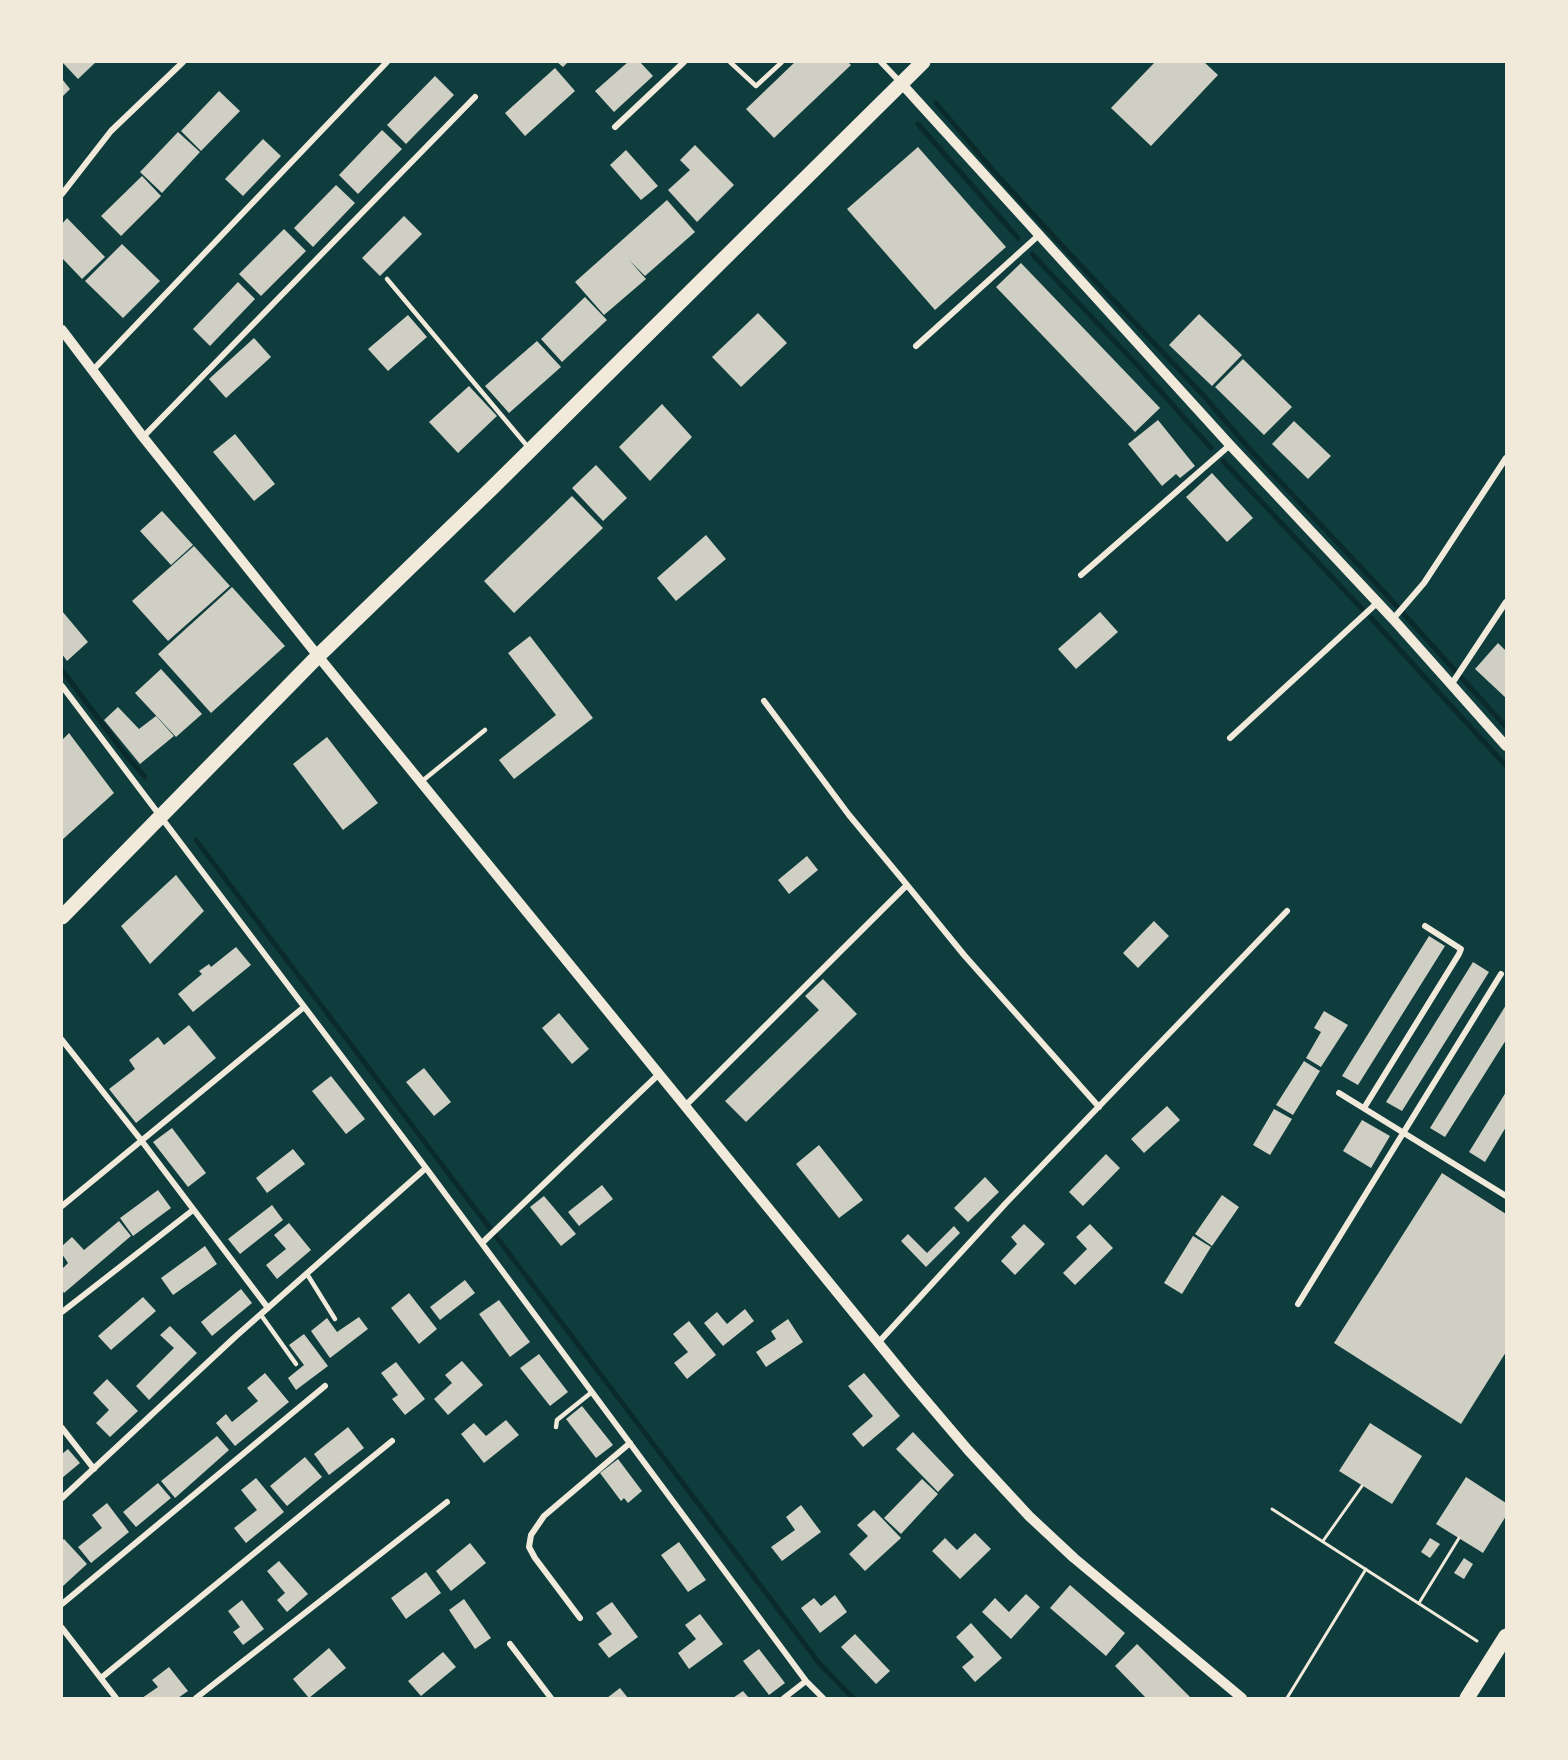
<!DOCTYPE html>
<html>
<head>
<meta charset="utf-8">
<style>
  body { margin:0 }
  #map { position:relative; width:1568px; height:1760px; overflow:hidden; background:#0f3d3e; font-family:"PT Sans",sans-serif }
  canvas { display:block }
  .frame { position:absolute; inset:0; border:63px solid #f1e9da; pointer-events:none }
</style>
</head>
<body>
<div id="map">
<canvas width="1568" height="1760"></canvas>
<div class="frame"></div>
</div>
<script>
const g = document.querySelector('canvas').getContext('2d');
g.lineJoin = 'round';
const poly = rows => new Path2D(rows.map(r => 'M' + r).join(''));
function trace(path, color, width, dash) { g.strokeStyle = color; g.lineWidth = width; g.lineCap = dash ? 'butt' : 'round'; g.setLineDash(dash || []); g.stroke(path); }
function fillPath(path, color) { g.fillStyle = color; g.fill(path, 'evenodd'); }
trace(poly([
  [936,103,996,174,1069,253,1203,395,1255,455,1384,592,1506,727],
  [918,124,1018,238],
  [1032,254,1139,367,1211,448],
  [1223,461,1362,609],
  [1371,618,1506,766],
  [62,670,125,754,145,777],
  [196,840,819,1663,853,1698]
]), '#0a2a2b', 5);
fillPath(poly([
  [62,62,96,62,78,79],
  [557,62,568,62,563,67],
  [628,62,640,62,653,76,614,112,595,91],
  [795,62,848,62,851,65,774,138,746,109],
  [1155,62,1204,62,1218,75,1151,146,1111,108],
  [555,68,575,91,525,136,505,113],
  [435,76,454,95,406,144,387,125],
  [62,79,70,89,62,97],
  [219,91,240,111,201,151,181,131],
  [382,130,402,149,358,194,339,175],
  [178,132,200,152,162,193,140,172],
  [263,139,281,156,243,196,225,179],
  [695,145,734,185,697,222,668,190,690,170,680,160],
  [918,147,1006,247,935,310,847,209],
  [626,150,658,186,641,200,610,165],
  [142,176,161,196,121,236,101,216],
  [336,185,355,203,313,247,294,228],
  [667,200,695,232,645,276,629,260,646,279,604,315,575,282],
  [404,216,422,234,380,276,362,258],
  [67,218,105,257,82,279,62,258,62,224],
  [284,229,306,251,261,296,239,274],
  [122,244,160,281,123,318,85,281],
  [1021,263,1160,408,1135,432,996,287],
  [238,282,255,299,210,346,193,329],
  [585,297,607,320,562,362,541,339],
  [758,313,787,343,741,387,712,357],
  [1199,314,1242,355,1212,386,1169,345],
  [408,315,427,337,388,371,368,349],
  [254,338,271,357,226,398,209,379],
  [537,341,561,367,509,413,485,386],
  [1243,359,1292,407,1264,435,1215,387],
  [469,386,497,416,458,453,429,422],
  [662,404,692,437,650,481,619,447],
  [1158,420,1195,466,1180,478,1176,474,1162,486,1128,444],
  [1294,421,1331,456,1308,479,1272,444],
  [235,434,275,484,254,501,213,452],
  [596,465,627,498,603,521,572,488],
  [1212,473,1253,518,1227,542,1186,497],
  [572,496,603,528,514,613,484,581],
  [162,511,193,545,171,565,140,531],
  [706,535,726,559,676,601,657,578],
  [194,546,230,586,168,641,132,601],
  [232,587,285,646,211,713,158,654],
  [62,611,88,642,67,661,62,654],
  [1100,612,1118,632,1076,669,1058,649],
  [530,636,593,718,514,779,499,760,556,715,508,653],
  [1498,643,1506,651,1506,698,1475,669],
  [161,669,202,714,176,737,135,693],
  [118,707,139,729,156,716,174,736,140,764,104,720],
  [69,733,114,793,62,840,62,740],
  [327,737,378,803,343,830,293,764],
  [807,856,818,870,789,894,778,880],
  [176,875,204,911,150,964,121,926],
  [1154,921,1169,936,1138,968,1123,953],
  [1429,936,1445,946,1358,1085,1342,1076],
  [236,947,251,965,193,1012,178,994,202,974,199,971,209,964,211,967],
  [1473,962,1489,972,1402,1111,1386,1102],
  [823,979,857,1014,746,1122,725,1101,819,1010,805,996],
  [1506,1005,1506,1040,1445,1137,1430,1128],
  [1324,1011,1348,1025,1321,1067,1306,1058,1321,1032,1314,1028],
  [559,1013,589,1049,572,1064,542,1028],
  [189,1025,216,1058,136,1123,109,1089,135,1069,129,1060,158,1037,164,1045],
  [1304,1061,1320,1071,1293,1115,1276,1105],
  [424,1068,451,1102,434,1116,406,1082],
  [331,1076,365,1119,346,1134,312,1091],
  [1506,1092,1506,1127,1485,1162,1469,1152],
  [1167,1106,1180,1120,1144,1153,1131,1139],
  [1274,1109,1292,1119,1270,1155,1253,1145],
  [1362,1120,1390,1136,1371,1168,1343,1151],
  [172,1128,206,1173,188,1187,153,1142],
  [819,1145,863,1200,839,1218,796,1164],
  [293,1149,305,1164,267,1193,256,1178],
  [1106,1154,1120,1168,1083,1206,1069,1192],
  [1442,1173,1506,1214,1506,1352,1461,1424,1334,1343],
  [985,1177,999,1192,968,1222,954,1208],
  [602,1185,613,1199,579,1226,568,1212],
  [158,1190,171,1208,133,1236,120,1218],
  [1222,1195,1239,1207,1212,1246,1195,1234],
  [544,1196,576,1234,561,1246,530,1207],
  [272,1205,283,1220,240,1254,228,1239],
  [119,1221,131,1236,64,1293,62,1290,62,1269,68,1263,62,1254,62,1246,72,1237,84,1250],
  [289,1223,311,1250,277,1279,266,1265,286,1249,274,1235],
  [1024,1224,1045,1244,1015,1275,1001,1261,1017,1244,1011,1237],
  [1090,1224,1113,1248,1075,1285,1063,1273,1087,1249,1076,1237],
  [954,1226,960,1233,926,1267,901,1241,908,1234,927,1253],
  [1193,1236,1211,1247,1182,1294,1164,1283],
  [205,1246,217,1264,173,1295,161,1278],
  [465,1280,475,1293,440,1320,430,1307],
  [241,1289,252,1303,212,1336,201,1322],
  [409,1293,437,1329,419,1344,391,1308],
  [143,1297,156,1311,111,1350,98,1336],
  [499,1300,530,1342,510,1357,479,1314],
  [745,1309,754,1321,723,1346,704,1323,717,1312,727,1324],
  [359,1317,368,1329,330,1358,311,1331,327,1318,337,1332],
  [788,1319,803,1342,766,1367,756,1352,776,1339,771,1331],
  [689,1321,716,1355,687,1379,674,1363,688,1352,673,1334],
  [170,1326,197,1353,149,1400,136,1386,174,1348,160,1335],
  [304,1334,328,1366,296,1390,288,1378,304,1365,289,1345],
  [539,1354,568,1392,550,1406,520,1368],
  [462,1361,483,1385,448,1415,434,1399,452,1383,445,1375],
  [396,1362,425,1399,405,1415,392,1399,398,1395,381,1373],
  [265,1373,289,1402,235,1446,216,1423,226,1414,232,1422,258,1401,247,1388],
  [864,1373,900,1416,863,1447,852,1434,873,1416,848,1386],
  [107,1379,138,1411,110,1437,96,1423,109,1410,93,1393],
  [582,1406,613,1445,596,1458,566,1419],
  [506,1420,519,1435,484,1463,461,1434,474,1423,486,1436],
  [1370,1423,1422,1456,1392,1504,1339,1471],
  [348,1427,364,1448,329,1475,314,1454],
  [913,1432,954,1475,938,1492,896,1449],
  [217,1436,229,1450,175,1498,161,1481],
  [68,1449,80,1463,62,1478,62,1454],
  [305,1457,322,1477,287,1506,270,1486],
  [618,1459,642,1491,628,1503,624,1498,621,1501,600,1473],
  [1466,1477,1506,1503,1506,1516,1483,1553,1436,1524],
  [256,1478,284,1512,246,1543,234,1528,257,1510,241,1490],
  [922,1479,938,1494,901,1534,884,1518],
  [158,1483,171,1498,136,1527,123,1512],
  [107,1503,129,1532,91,1563,78,1547,102,1528,92,1515],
  [801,1505,821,1532,782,1561,771,1547,795,1530,786,1517],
  [874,1510,901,1538,865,1571,849,1554,868,1536,857,1525],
  [975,1533,991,1549,960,1579,932,1551,945,1538,957,1550],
  [1430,1538,1440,1544,1430,1558,1421,1552],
  [64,1539,87,1564,62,1587,62,1541],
  [679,1542,706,1580,688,1592,661,1555],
  [470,1543,486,1563,451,1591,436,1571],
  [1464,1558,1473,1564,1464,1579,1454,1573],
  [279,1561,308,1594,287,1612,277,1600,285,1593,267,1571],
  [426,1572,441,1593,406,1619,391,1598],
  [1070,1585,1125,1633,1106,1656,1050,1608],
  [1026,1594,1040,1607,1011,1639,982,1612,995,1598,1009,1612],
  [835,1595,847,1612,820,1633,801,1608,814,1598,821,1606],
  [464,1599,491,1638,475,1649,449,1610],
  [242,1600,264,1629,243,1645,233,1632,240,1627,228,1611],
  [612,1602,638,1637,609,1658,598,1644,612,1634,596,1613],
  [700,1614,723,1644,689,1669,678,1653,696,1639,685,1625],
  [971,1623,1002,1658,975,1682,962,1667,974,1657,956,1637],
  [855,1634,890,1671,876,1684,841,1647],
  [1137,1644,1191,1698,1146,1698,1115,1666],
  [329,1648,346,1668,309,1698,293,1679],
  [759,1649,785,1683,769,1695,743,1661],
  [443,1652,456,1667,421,1696,408,1681],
  [169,1667,188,1691,178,1698,142,1698,158,1687,152,1680],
  [620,1688,628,1698,607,1698],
  [743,1691,749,1698,733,1698]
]), '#cfcfc3');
trace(poly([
  [1272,1509,1477,1641],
  [1323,1541,1362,1486],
  [1419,1603,1459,1538],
  [1287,1698,1366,1569]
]), '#f1e9da', 3);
trace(poly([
  [730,62,756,86,782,62],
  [387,279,528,447],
  [421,782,485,730],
  [307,1274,335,1319],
  [261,1315,296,1364],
  [556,1427,557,1420,592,1392]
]), '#f1e9da', 4.5);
trace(poly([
  [881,62,901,83],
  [615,127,684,62],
  [62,194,111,131,183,62],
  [916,346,1039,235],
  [93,370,387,62],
  [143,437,475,97],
  [1081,575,1230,445],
  [1393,619,1424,583,1506,458],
  [1451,685,1506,602],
  [62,686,426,1168,806,1681,823,1698],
  [764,701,849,815,907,885,964,955,1099,1107],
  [1230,738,1377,603],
  [62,1040,141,1140,268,1308],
  [1339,1093,1506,1196],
  [685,1106,907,885],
  [1364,1108,1459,954,1461,949,1425,926],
  [62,1206,304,1007],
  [482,1243,659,1074],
  [1298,1304,1501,974],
  [62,1312,193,1210],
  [878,1343,1006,1203,1287,911],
  [62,1428,94,1469],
  [62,1498,235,1337,426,1168],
  [62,1604,325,1386],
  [580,1618,535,1558,529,1547,531,1535,544,1516,630,1443],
  [62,1628,116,1698],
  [510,1644,551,1698],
  [101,1678,392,1441],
  [196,1698,447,1502],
  [784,1698,806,1681]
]), '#f1e9da', 6);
trace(poly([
  [901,83,1230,445,1393,619,1506,746],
  [62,330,143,437,318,656,911,1383,968,1450,1029,1516,1074,1558,1242,1698]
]), '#f1e9da', 10);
trace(poly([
  [62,917,318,656,492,488,923,62],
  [1467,1698,1506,1636]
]), '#f1e9da', 15);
</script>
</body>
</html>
